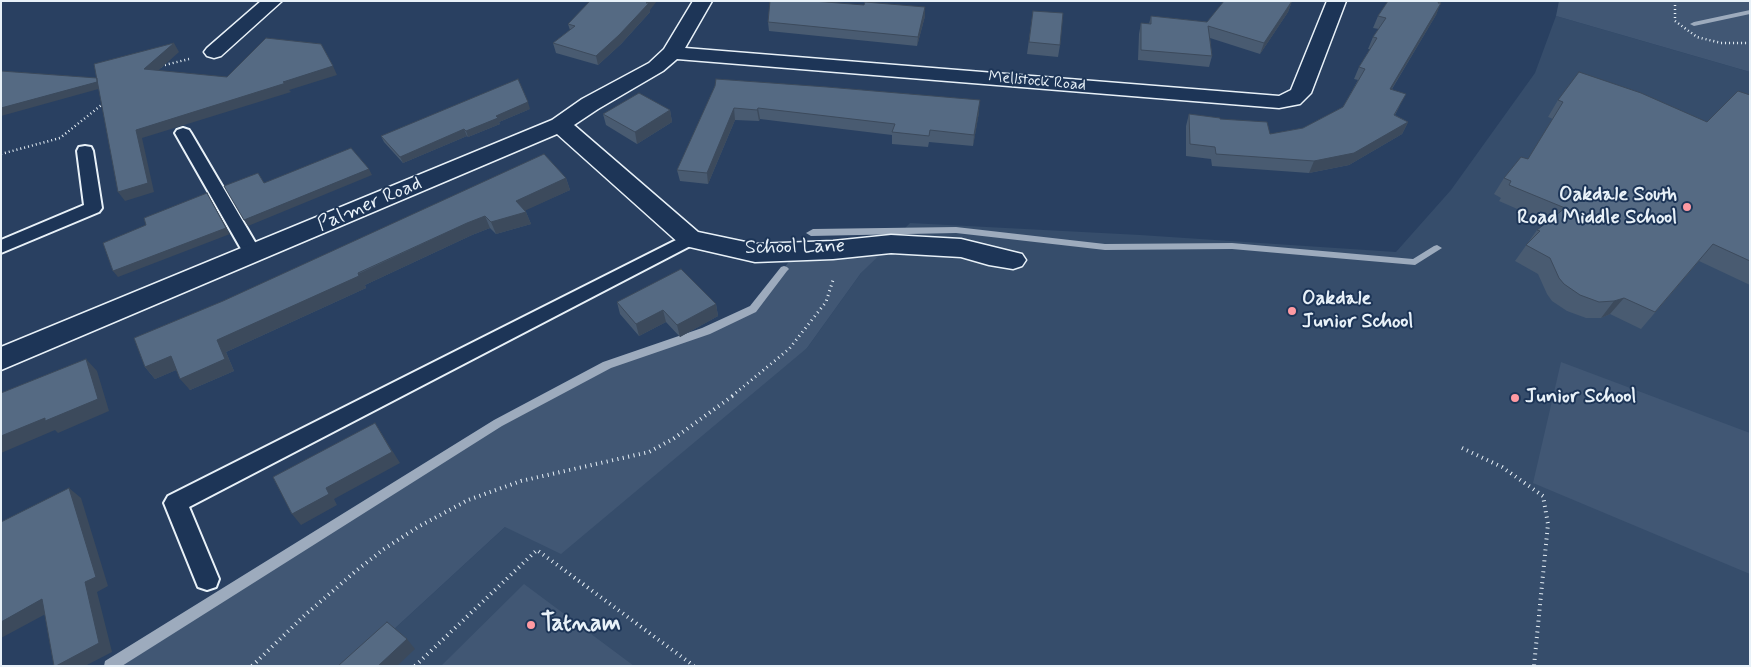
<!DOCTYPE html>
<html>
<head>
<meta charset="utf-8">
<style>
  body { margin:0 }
  #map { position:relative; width:1751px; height:667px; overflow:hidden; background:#294061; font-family:Mynerve,sans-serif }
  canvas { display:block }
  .frame { position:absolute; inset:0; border:2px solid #e8f1f8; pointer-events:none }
</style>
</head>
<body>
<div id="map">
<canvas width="1751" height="667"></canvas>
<div class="frame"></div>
</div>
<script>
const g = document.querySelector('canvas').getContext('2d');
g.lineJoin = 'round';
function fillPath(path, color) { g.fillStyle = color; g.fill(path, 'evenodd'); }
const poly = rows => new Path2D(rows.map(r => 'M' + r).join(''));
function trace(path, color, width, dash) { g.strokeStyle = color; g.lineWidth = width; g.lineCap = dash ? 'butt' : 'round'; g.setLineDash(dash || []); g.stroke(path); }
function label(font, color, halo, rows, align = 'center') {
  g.font = font + ' Mynerve,sans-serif'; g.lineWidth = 4; g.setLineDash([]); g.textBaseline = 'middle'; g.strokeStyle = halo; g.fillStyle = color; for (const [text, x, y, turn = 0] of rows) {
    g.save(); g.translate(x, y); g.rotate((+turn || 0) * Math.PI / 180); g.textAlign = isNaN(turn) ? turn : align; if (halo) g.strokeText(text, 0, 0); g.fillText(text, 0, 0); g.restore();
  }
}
fillPath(poly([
  [1556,16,1750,72,1750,666,354,666,505,527,807,348,861,273,910,223,1140,235,1396,252,1451,190,1535,73]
]), '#364d6b');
fillPath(poly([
  [1559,1,1750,1,1750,72,1556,16],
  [891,244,861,273,807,348,561,554,505,527,354,666,122,666,498,423,607,365,706,331,753,309,797,251],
  [1561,362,1750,433,1750,574,1533,483],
  [524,584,634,666,441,666]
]), '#415774');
fillPath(poly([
  [1750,10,1750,14,1694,26,1690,24,1694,22,1750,10],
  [956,227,1105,244,1232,243,1413,259,1434,246,1437,245,1442,248,1415,265,1232,249,1105,250,956,233,811,236,806,233,813,229,956,227],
  [784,266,787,267,789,269,787,271,756,312,710,334,611,368,502,426,122,666,104,666,105,661,494,420,603,362,702,328,750,306,781,267,784,266]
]), '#9dabbd');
const lane = poly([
  [183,128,189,130,191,133,262,254,260,259,253,260,246,259,244,254,175,133,177,130,183,128],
  [85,146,91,147,93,151,102,208,99,212,1,253,1,240,84,205,77,151,79,147,85,146],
  [690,233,696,235,699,239,696,243,189,507,219,579,216,587,207,590,198,587,164,503,168,496,690,233]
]);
const street = poly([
  [261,1,282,1,221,56,214,58,207,56,204,52,207,48,261,1],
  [693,1,712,1,685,48,1279,96,1291,90,1327,1,1346,1,1311,93,1300,104,1279,108,677,59,663,71,598,109,574,125,698,232,755,244,833,241,891,235,961,239,1022,254,1026,260,1022,266,1013,269,989,265,961,257,891,253,833,259,755,262,681,245,557,134,1,370,1,347,552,120,582,99,649,63,664,49,693,1]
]);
trace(lane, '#e8f1f8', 4);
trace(street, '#e8f1f8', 3);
trace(poly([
  [1675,1,1675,21,1697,37,1721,43,1750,43],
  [161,66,189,59],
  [1,154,60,138,104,103]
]), '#e8f1f8', 2.5, [1, 3]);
trace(poly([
  [732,396,789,349,826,302,834,277]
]), '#e8f1f8', 3, [1, 4]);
trace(poly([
  [1462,448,1502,467,1543,496,1548,524,1534,666],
  [252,666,305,615,357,570,384,549,418,527,468,500,521,481,649,452,673,439,734,395],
  [415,666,537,550,694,666]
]), '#e8f1f8', 4, [1, 4.5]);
fillPath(lane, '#1d3557');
fillPath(street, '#1d3557');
fillPath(poly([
  [1292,1,1288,12,1260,54,1210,38,1212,56,1209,67,1138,60,1139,34,1141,23,1149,24,1151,16,1207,22],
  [1388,1,1441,1,1436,15,1392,89,1400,105,1395,115,1408,122,1402,134,1349,165,1309,173,1212,166,1211,159,1186,156,1186,126,1189,114,1220,119,1270,134,1303,128,1343,107,1358,80,1354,79,1359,67,1370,49,1368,49,1373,37,1379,29,1373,28,1378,16],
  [650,10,650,12,621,44,598,65,556,53,553,43,570,30,568,24],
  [1033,11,1060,45,1058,57,1027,54],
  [925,16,917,46,769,31,768,22],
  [715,86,979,112,973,146,929,142,928,147,892,144,892,135,760,119,759,121,735,120,708,184,680,181,677,170],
  [1750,95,1750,285,1699,261,1641,329,1610,314,1601,318,1586,318,1567,311,1552,301,1547,294,1538,274,1515,261,1537,230,1547,222,1499,201,1501,198,1494,194,1504,178,1528,159,1553,119,1548,117,1558,100,1707,122],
  [530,109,499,122,500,124,468,137,467,136,403,163,384,142,381,136],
  [670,110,672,122,637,144,606,125,603,114],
  [566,178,570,190,525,210,526,212,531,224,496,234,490,228,472,235,365,285,366,288,226,352,234,371,190,390,176,370,155,379,145,367],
  [617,302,716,304,718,316,680,337,666,322,639,336,620,314]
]), '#495b71');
fillPath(poly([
  [648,1,657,1,650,10,650,12,621,44,598,65,596,56],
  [1292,1,1288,12,1260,54,1264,43],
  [1441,3,1436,15,1385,100,1390,89],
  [925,7,925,16,917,46,918,37],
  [174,43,179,52,150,78,144,69],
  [333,66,337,75,289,90,291,92,142,138,154,192,125,201,118,192,136,130,283,82],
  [97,82,102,88,1,116,1,108],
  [980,100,979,112,973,146,974,135],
  [528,102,530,109,499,122,500,124,468,137,466,131,496,116],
  [734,108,735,120,708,184,707,173],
  [758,108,760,119,759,121,757,110],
  [670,110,672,122,637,144,635,132],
  [1408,122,1402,134,1349,165,1309,173,1314,161],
  [464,129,467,136,403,163,400,157],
  [369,169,372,175,248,226,244,220],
  [566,178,570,190,520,213,516,201],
  [207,193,230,234,118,277,113,271],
  [526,212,531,224,496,234,491,222],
  [485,216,490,228,472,235,365,285,366,288,226,352,234,371,190,390,180,379,217,340,467,223],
  [1624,298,1610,314,1601,318,1614,301],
  [716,304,718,316,680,337,677,325],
  [663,310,666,322,639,336,636,324],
  [171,356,181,368,155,379,145,367],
  [86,359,97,371,109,411,58,433,55,430,1,453,1,436],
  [375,423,400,463,334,499,337,505,301,525,292,514,326,488],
  [69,488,81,498,108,586,97,592,112,652,85,666,56,666,85,582],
  [42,599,55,609,1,638,1,622],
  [407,639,415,649,397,666,378,666]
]), '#3c4a5c');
const building = poly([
  [590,1,648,1,646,3,649,3,619,35,596,56,553,43,575,26,568,24,590,1],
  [770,1,813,1,864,5,865,2,925,7,918,37,768,22,770,1],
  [1224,1,1292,1,1264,43,1208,26,1212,56,1141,50,1141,23,1151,24,1151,16,1207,22,1224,1],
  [1388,1,1439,1,1438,3,1441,3,1390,89,1406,94,1394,115,1408,122,1354,153,1314,161,1216,154,1215,147,1190,144,1189,114,1220,118,1220,119,1267,122,1270,134,1303,128,1343,107,1365,69,1359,67,1377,38,1373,37,1386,18,1378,16,1388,1],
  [1033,11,1063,13,1060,45,1029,42,1033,11],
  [266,38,321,44,333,66,283,82,286,83,136,130,148,183,118,192,94,64,174,43,144,69,227,77,266,38],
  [1,71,97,78,97,82,1,108,1,71],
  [1579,72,1641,93,1707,122,1738,91,1750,95,1750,261,1713,244,1655,312,1624,298,1614,301,1599,302,1580,295,1564,284,1559,278,1550,258,1526,245,1540,231,1537,230,1565,208,1509,185,1511,181,1504,178,1521,157,1528,159,1563,102,1558,100,1579,72],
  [518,79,528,102,496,116,498,118,466,131,464,129,400,157,381,136,518,79],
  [716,79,827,87,980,100,974,135,930,130,929,136,892,132,895,124,758,108,757,110,734,108,707,173,677,170,715,86,716,79],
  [639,93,670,110,635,132,603,114,639,93],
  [351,148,369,169,244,220,224,186,258,173,264,183,351,148],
  [544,154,566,178,516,201,526,212,491,222,485,216,467,223,358,273,359,276,217,340,225,359,180,379,171,356,145,367,134,338,223,301,544,154],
  [207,193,226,228,113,271,103,243,146,225,144,218,207,193],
  [681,269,716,304,677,325,663,310,636,324,617,302,681,269],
  [86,359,98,399,45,421,45,418,1,436,1,393,86,359],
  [375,423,392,452,326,488,329,494,292,514,273,477,375,423],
  [69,488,96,577,85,582,99,643,56,666,54,666,42,599,1,622,1,522,69,488],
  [387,622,407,639,378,666,338,666,387,622]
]);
fillPath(building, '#556a83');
trace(building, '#3c4a5c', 1);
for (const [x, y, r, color] of [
  [1687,207,5,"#ff9aa2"],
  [1292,311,5,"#ff9aa2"],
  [1515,398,5,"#ff9aa2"],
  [531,625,5,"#ff9aa2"]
]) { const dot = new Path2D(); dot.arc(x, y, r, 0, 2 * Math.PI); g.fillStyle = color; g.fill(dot); trace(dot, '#1d3557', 2); }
label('16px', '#e8f1f8', '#1d3557', [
  ["Mellstock Road",1037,82,5]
]);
label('bold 20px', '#e8f1f8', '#1d3557', [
  ["Oakdale South",1677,196,"right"],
  ["Road Middle School",1677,219,"right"],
  ["Oakdale",1302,300],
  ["Junior School",1302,323],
  ["Junior School",1525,398]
], 'left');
label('20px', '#e8f1f8', '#1d3557', [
  ["Palmer Road",370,205,-23],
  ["School Lane",795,248,-1]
]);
label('bold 24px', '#e8f1f8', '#1d3557', [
  ["Tatnam",541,625]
], 'left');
</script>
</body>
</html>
